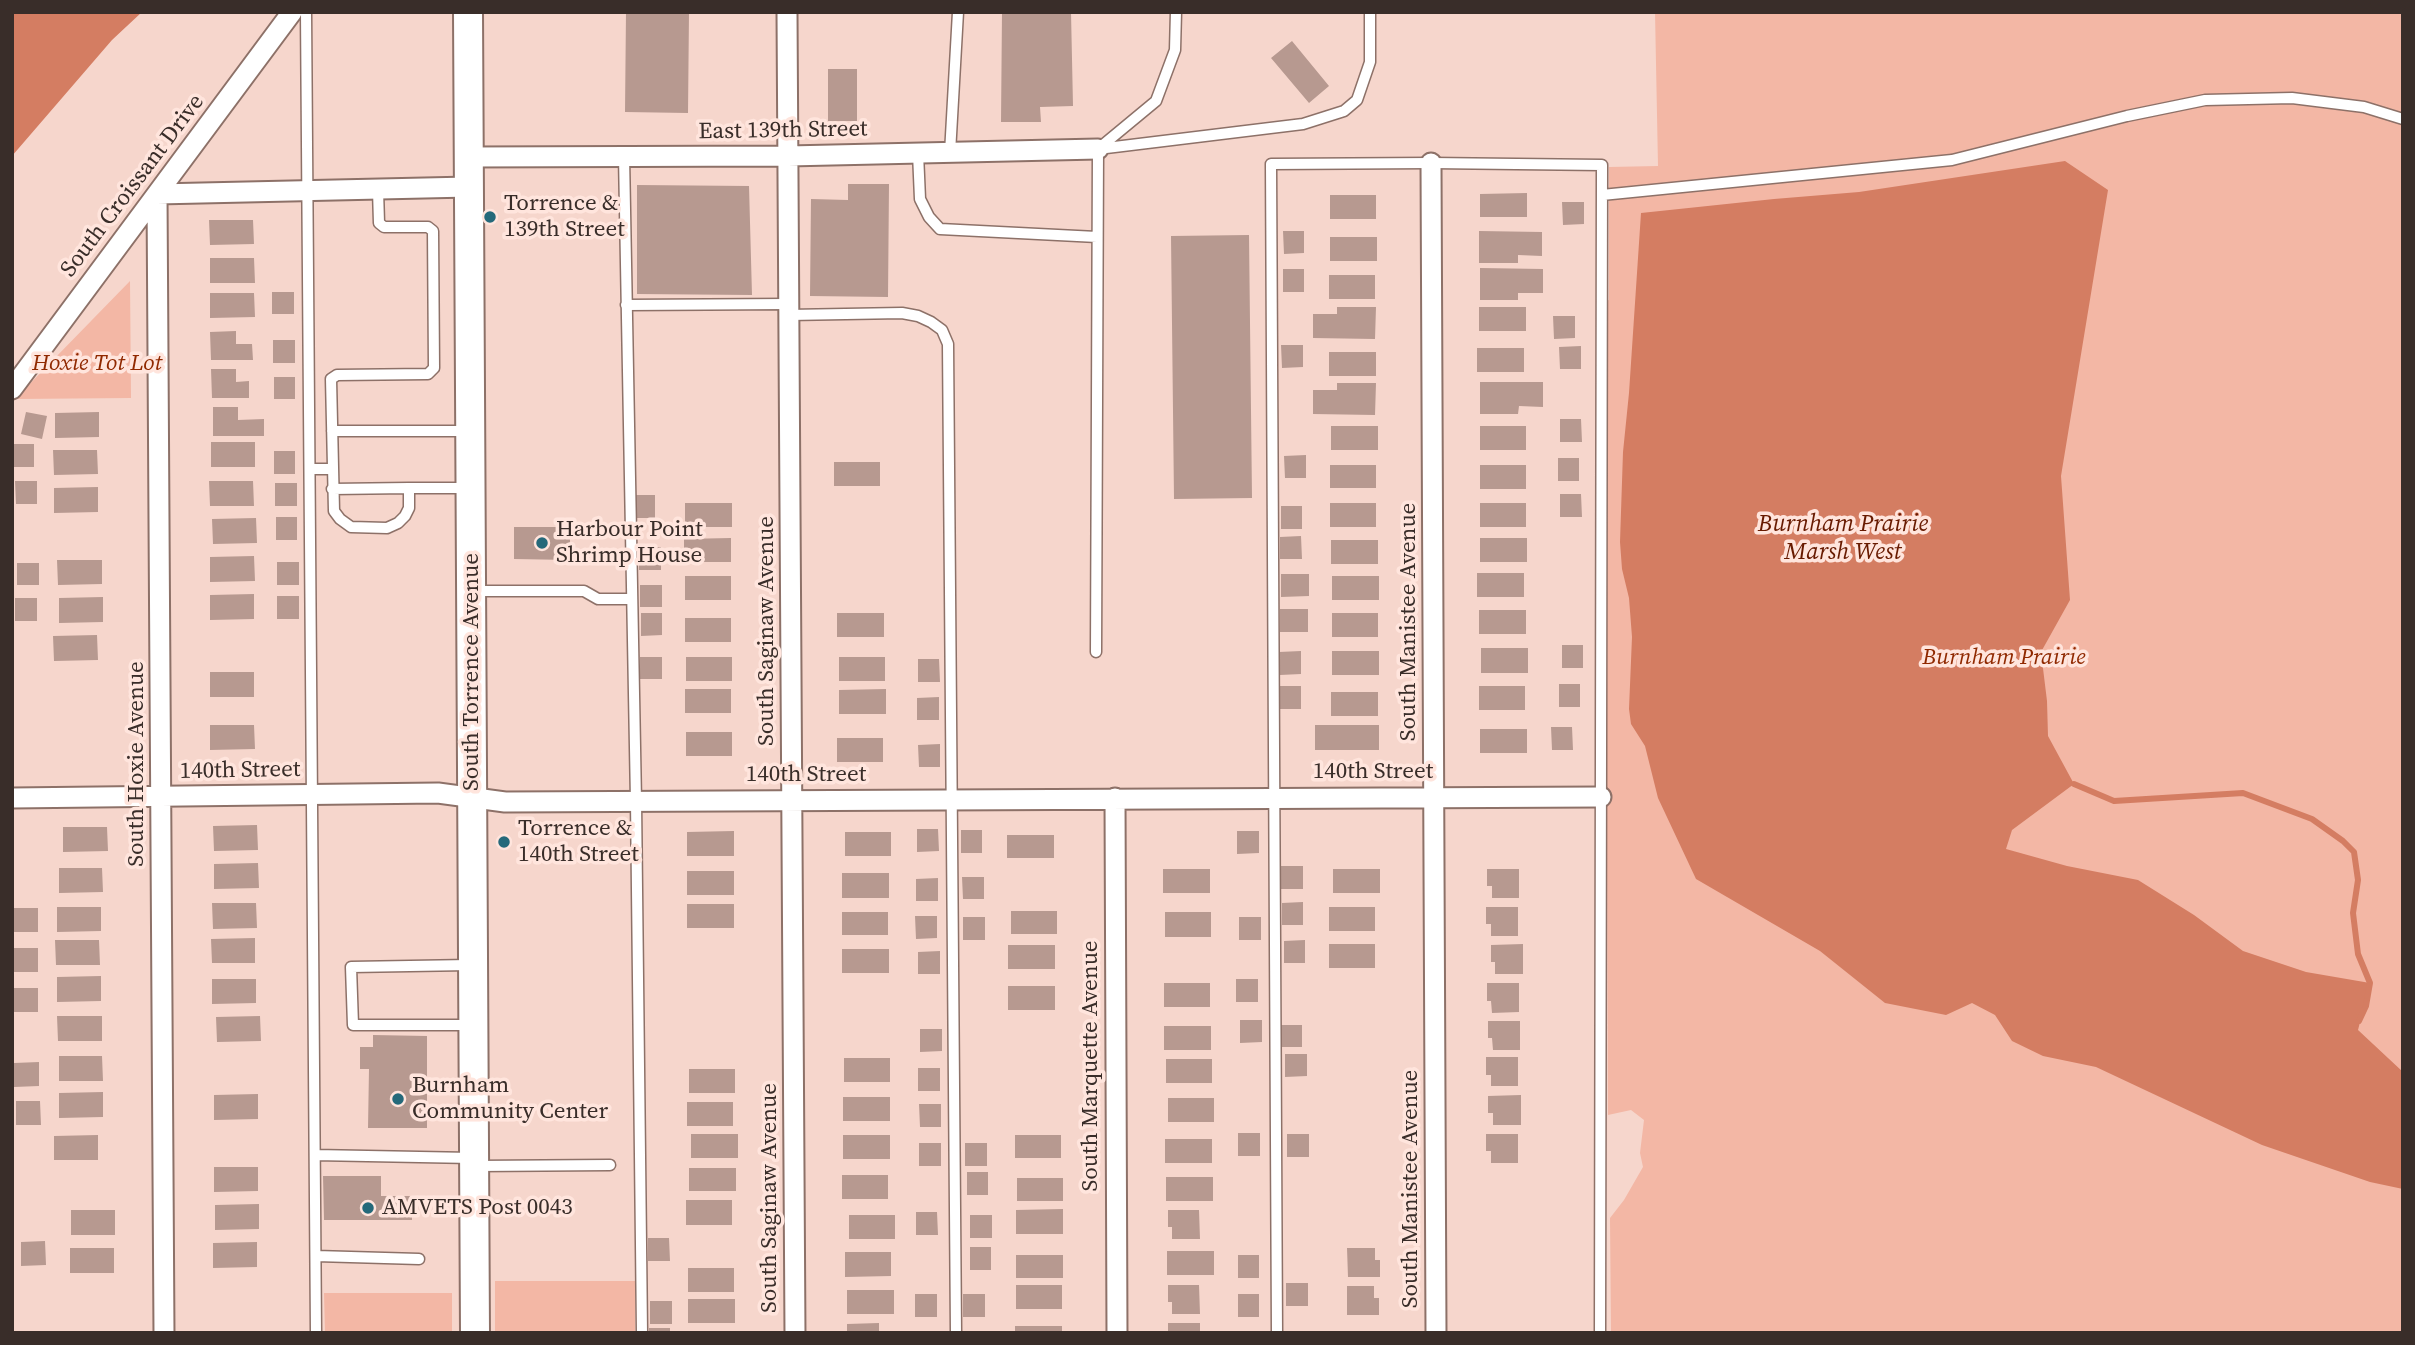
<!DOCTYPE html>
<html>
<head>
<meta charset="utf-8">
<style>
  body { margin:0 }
  #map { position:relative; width:2415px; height:1345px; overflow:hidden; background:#f6d6cc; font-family:"Source Serif 4",serif }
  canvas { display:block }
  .frame { position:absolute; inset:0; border:14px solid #392d29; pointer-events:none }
</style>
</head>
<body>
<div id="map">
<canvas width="2415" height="1345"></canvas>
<div class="frame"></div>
</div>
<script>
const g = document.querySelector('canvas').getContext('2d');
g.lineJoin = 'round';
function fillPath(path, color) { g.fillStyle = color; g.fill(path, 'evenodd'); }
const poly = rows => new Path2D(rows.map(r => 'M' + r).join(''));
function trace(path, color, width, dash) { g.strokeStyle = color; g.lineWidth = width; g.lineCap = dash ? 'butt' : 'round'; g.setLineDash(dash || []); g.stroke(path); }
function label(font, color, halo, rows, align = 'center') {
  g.font = font + ' "Source Serif 4",serif'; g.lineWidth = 7; g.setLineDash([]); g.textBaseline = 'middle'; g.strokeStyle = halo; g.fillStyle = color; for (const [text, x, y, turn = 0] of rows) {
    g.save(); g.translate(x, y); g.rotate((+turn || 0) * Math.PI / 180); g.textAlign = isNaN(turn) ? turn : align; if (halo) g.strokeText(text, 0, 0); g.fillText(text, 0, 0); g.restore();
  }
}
fillPath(poly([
  [1655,12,2403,12,2403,1333,1611,1333,1610,1218,1624,1200,1643,1167,1640,1153,1644,1120,1631,1110,1608,1115,1605,301,1609,300,1609,167,1658,166],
  [130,281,131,398,15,399],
  [495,1281,635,1281,635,1333,495,1333],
  [324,1293,452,1293,452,1333,325,1333]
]), '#f3b7a5');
fillPath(poly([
  [12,12,142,12,112,40,12,156],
  [2065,161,2108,190,2061,476,2070,600,2041,652,2047,701,2048,736,2074,784,2012,830,2006,849,2067,866,2138,880,2194,915,2243,951,2306,972,2370,983,2358,1030,2403,1072,2403,1189,2370,1182,2262,1145,2096,1067,2043,1056,2012,1041,1995,1015,1972,1003,1946,1015,1885,1003,1820,951,1696,879,1658,798,1645,746,1631,724,1629,709,1632,637,1629,598,1622,569,1620,542,1623,452,1629,393,1641,213,1774,199,1859,192]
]), '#d47d62');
trace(poly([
  [2074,784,2114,801,2243,793,2312,819,2343,841,2354,852,2358,880,2353,913,2358,954,2370,983,2366,1006,2359,1021]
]), '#d47d62', 6);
fillPath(poly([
  [626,12,689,12,688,113,625,112],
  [1002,12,1071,12,1073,106,1040,107,1041,122,1001,122],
  [1292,41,1329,86,1309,103,1271,58],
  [828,69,857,69,857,121,828,121],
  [848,184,889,184,888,297,810,296,811,199,848,200],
  [637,185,749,186,752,295,637,294],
  [1527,193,1527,217,1480,217,1480,194],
  [1330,195,1376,195,1376,219,1330,219],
  [1562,202,1584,202,1584,224,1563,225],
  [209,220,253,220,254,244,210,245],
  [1283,231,1304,231,1304,253,1284,254],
  [1479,231,1542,232,1542,256,1518,255,1518,263,1479,263],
  [1249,235,1252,498,1174,499,1171,236],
  [1330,237,1377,237,1377,261,1330,261],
  [210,258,254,258,255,283,210,283],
  [1480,268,1543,269,1543,293,1518,293,1518,300,1480,300],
  [1283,269,1304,269,1304,292,1283,292],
  [1329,275,1375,275,1375,299,1329,299],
  [272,292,294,292,294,314,272,314],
  [210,293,254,293,255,317,210,318],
  [1337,307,1376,307,1375,339,1313,338,1313,314,1337,314],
  [1479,307,1526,307,1526,331,1479,331],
  [1553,316,1575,316,1575,338,1554,339],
  [236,331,236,344,252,344,253,360,211,360,210,332],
  [273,340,295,340,295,363,273,363],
  [1281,345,1303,345,1303,367,1282,368],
  [1581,346,1581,369,1560,369,1559,347],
  [1477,348,1524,348,1524,372,1477,372],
  [1329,352,1376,352,1376,376,1329,376],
  [211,369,236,369,236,382,249,381,249,398,212,398],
  [274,377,295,377,295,399,274,399],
  [1480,382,1543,382,1543,407,1519,406,1518,414,1480,414],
  [1337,383,1376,383,1375,415,1313,414,1313,390,1337,390],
  [213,407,238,407,238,420,264,419,264,436,213,436],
  [26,412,47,416,42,439,21,434],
  [99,412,99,437,55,438,55,413],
  [1560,419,1581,419,1582,442,1560,442],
  [1331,426,1378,426,1378,450,1331,450],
  [1480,426,1526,426,1526,450,1480,450],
  [211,442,255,442,255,467,211,467],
  [13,444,34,444,34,467,13,467],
  [53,450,97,450,98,474,54,475],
  [274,451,295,451,295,474,274,474],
  [1306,455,1306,478,1285,478,1284,456],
  [1558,458,1579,458,1579,481,1558,481],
  [834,462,880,462,880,486,834,486],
  [1330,465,1376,465,1376,488,1330,488],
  [1480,465,1526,465,1526,489,1480,489],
  [15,481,37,481,37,504,16,504],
  [209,481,253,481,254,506,210,506],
  [275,483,297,483,297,506,275,506],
  [98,487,98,512,54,513,54,488],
  [1560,494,1581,494,1582,517,1560,517],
  [633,495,655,495,655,518,634,518],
  [685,503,732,503,732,527,685,527],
  [1330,503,1376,503,1376,527,1330,527],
  [1480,503,1526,503,1526,527,1480,527],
  [1281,506,1302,506,1302,529,1281,529],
  [276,517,297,517,297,540,276,540],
  [256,518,257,543,213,544,212,519],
  [514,527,570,527,570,560,514,559],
  [1301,536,1302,559,1280,559,1280,537],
  [731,538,731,562,684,562,684,539],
  [1480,538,1527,538,1527,562,1480,562],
  [1331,540,1378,540,1378,564,1331,564],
  [661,547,661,570,639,570,639,548],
  [254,556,255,581,210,582,210,557],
  [57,560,102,560,102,584,58,585],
  [277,562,299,562,299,585,277,585],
  [17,563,39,563,39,585,17,585],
  [1477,573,1524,573,1524,597,1477,597],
  [1281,574,1309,574,1309,596,1281,597],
  [685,576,731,576,731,600,685,600],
  [1332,576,1379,576,1379,600,1332,600],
  [640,585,662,585,662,607,640,607],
  [254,594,254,619,210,620,210,595],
  [277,596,299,596,299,619,277,619],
  [103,597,103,622,59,623,59,598],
  [15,598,37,598,37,621,15,621],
  [1280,609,1308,609,1308,632,1280,632],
  [1479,610,1526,610,1526,634,1479,634],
  [641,613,662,613,662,635,641,636],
  [837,613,884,613,884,637,837,637],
  [1332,613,1378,613,1378,637,1332,637],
  [685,618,731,618,731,642,685,642],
  [97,635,98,660,54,661,53,636],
  [1562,645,1583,645,1583,668,1562,668],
  [1481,648,1528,648,1528,673,1481,673],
  [1301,651,1301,674,1280,675,1279,652],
  [1332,651,1379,651,1379,675,1332,675],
  [640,657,662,657,662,679,640,679],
  [686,657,732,657,732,681,686,681],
  [839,657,885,657,885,681,839,681],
  [918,659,939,659,940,682,918,682],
  [210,672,254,672,254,697,210,697],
  [1559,684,1580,684,1580,707,1559,707],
  [1280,686,1301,686,1301,709,1280,709],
  [1479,686,1525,686,1525,710,1479,710],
  [685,689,731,689,731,713,685,713],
  [886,689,886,714,839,714,839,690],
  [1331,692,1378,692,1378,716,1331,716],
  [939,697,939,720,917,720,917,698],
  [210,725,254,725,255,749,210,750],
  [1315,725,1379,725,1379,750,1315,750],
  [1551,727,1572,727,1573,750,1552,750],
  [1480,729,1527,729,1527,753,1480,753],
  [686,732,732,732,732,756,686,756],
  [837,738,883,738,883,762,837,762],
  [940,744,940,767,919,767,918,745],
  [257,825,258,850,214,851,213,826],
  [63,827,107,827,108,851,63,852],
  [917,829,938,829,939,851,917,852],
  [961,830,982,830,982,853,961,853],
  [734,831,734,856,687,856,687,832],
  [1237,831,1259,831,1259,853,1237,854],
  [845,832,891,832,891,856,845,856],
  [1007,835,1054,835,1054,858,1007,858],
  [258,863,259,888,214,889,214,864],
  [1281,866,1303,866,1303,889,1281,889],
  [59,868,102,868,103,892,59,893],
  [1163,869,1210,869,1210,893,1163,893],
  [1333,869,1380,869,1380,893,1333,893],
  [1487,869,1519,869,1519,898,1492,898,1492,886,1487,886],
  [687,871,734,871,734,895,687,895],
  [842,873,889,873,889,898,842,898],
  [962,877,984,877,984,899,963,899],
  [938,878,938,901,916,901,916,879],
  [1303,902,1303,925,1282,925,1282,903],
  [212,903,256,903,257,928,213,929],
  [687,904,734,904,734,928,687,928],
  [57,907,101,907,101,931,57,932],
  [1329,907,1375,907,1375,931,1329,931],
  [1486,907,1518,907,1518,936,1491,936,1491,924,1486,924],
  [13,908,38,908,38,932,13,932],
  [1011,911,1057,911,1057,934,1011,934],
  [842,912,888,912,888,935,842,935],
  [1165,912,1211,912,1211,937,1165,937],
  [915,916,937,916,937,938,916,939],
  [963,917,985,917,985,940,963,940],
  [1239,917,1261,917,1261,940,1239,940],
  [255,938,255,963,212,963,211,939],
  [55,940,99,940,100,965,56,965],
  [1305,940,1305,963,1284,963,1284,941],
  [1329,944,1375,944,1375,968,1329,968],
  [1523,944,1523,974,1495,974,1495,962,1491,962,1491,945],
  [1008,945,1055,945,1055,969,1008,969],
  [13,948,38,948,38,972,13,972],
  [842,949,889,949,889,973,842,973],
  [940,951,940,974,918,974,918,952],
  [101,976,101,1001,57,1002,57,977],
  [212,979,256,979,256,1003,212,1004],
  [1236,979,1258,979,1258,1002,1236,1002],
  [1164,983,1210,983,1210,1007,1164,1007],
  [1487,983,1519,983,1519,1012,1492,1013,1491,1001,1487,1001],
  [1008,986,1055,986,1055,1010,1008,1010],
  [13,988,38,988,38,1012,13,1012],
  [57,1016,102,1016,102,1041,58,1041],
  [260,1016,261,1041,217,1042,216,1017],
  [1240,1020,1262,1020,1262,1042,1240,1043],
  [1488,1021,1520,1021,1520,1050,1493,1050,1492,1038,1488,1038],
  [1280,1025,1302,1025,1302,1047,1280,1047],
  [1164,1026,1211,1026,1211,1050,1164,1050],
  [920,1029,942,1029,942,1051,920,1052],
  [373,1035,427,1036,427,1128,368,1128,369,1069,360,1069,360,1047,373,1047],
  [1285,1054,1307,1054,1307,1076,1285,1077],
  [59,1056,102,1056,103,1081,59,1081],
  [1486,1057,1518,1057,1518,1086,1491,1086,1491,1075,1486,1075],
  [844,1058,890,1058,890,1082,844,1082],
  [1166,1059,1212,1059,1212,1083,1166,1083],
  [39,1062,39,1086,14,1087,14,1063],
  [918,1068,940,1068,940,1091,918,1091],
  [689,1069,735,1069,735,1093,689,1093],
  [103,1092,103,1117,59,1118,59,1093],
  [258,1094,258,1119,214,1120,214,1095],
  [1521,1095,1521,1125,1493,1125,1493,1113,1488,1113,1488,1096],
  [843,1097,890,1097,890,1121,843,1121],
  [1168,1098,1214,1098,1214,1122,1168,1122],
  [16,1101,40,1101,41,1125,16,1125],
  [687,1102,733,1102,733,1126,687,1126],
  [919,1104,941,1104,941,1127,920,1127],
  [1238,1133,1260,1133,1260,1156,1238,1156],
  [691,1134,738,1134,738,1158,691,1158],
  [1287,1134,1309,1134,1309,1157,1287,1157],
  [1486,1134,1518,1134,1518,1163,1491,1163,1491,1151,1486,1151],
  [98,1135,98,1160,54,1160,54,1136],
  [843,1135,890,1135,890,1159,843,1159],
  [1015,1135,1061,1135,1061,1158,1015,1158],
  [1165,1139,1212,1139,1212,1163,1165,1163],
  [919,1143,941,1143,941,1166,919,1166],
  [965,1143,987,1143,987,1166,965,1166],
  [214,1167,258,1167,258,1191,214,1192],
  [689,1168,736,1168,736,1191,689,1191],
  [967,1172,988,1172,988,1195,967,1195],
  [842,1175,888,1175,888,1199,842,1199],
  [323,1176,381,1176,381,1196,412,1196,412,1220,324,1220],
  [1166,1177,1213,1177,1213,1201,1166,1201],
  [1017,1178,1063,1178,1063,1201,1017,1201],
  [686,1200,732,1200,732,1225,686,1225],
  [259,1204,259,1229,215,1230,215,1205],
  [1063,1209,1063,1234,1016,1234,1016,1210],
  [71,1210,115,1210,115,1235,71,1235],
  [1168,1210,1199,1210,1200,1239,1172,1239,1172,1227,1168,1227],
  [916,1212,937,1212,938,1235,916,1235],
  [849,1215,895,1215,895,1239,849,1239],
  [970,1215,992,1215,992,1238,970,1238],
  [648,1238,669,1238,670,1261,648,1261],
  [45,1241,46,1265,21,1266,21,1242],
  [257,1242,257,1267,213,1268,213,1243],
  [970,1247,991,1247,991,1270,970,1270],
  [70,1248,114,1248,114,1273,70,1273],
  [1347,1248,1375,1248,1375,1260,1380,1260,1380,1277,1348,1277],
  [1167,1251,1214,1251,1214,1275,1167,1275],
  [845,1252,891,1252,891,1276,845,1277],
  [1016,1255,1063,1255,1063,1278,1016,1278],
  [1238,1255,1259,1255,1259,1278,1238,1278],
  [688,1268,734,1268,734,1292,688,1292],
  [1286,1283,1308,1283,1308,1306,1286,1306],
  [1016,1285,1062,1285,1062,1309,1016,1309],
  [1168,1285,1199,1285,1200,1314,1172,1314,1172,1302,1168,1302],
  [1347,1286,1374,1286,1374,1298,1379,1298,1379,1315,1347,1315],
  [847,1290,894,1290,894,1314,847,1314],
  [915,1294,937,1294,937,1317,915,1317],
  [963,1294,985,1294,985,1317,963,1317],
  [1238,1294,1259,1294,1259,1317,1238,1317],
  [688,1299,735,1299,735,1323,688,1323],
  [650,1301,672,1301,672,1324,650,1324],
  [879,1323,879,1333,847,1333,847,1324],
  [1168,1323,1200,1323,1200,1333,1168,1333],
  [1015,1326,1062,1326,1062,1333,1015,1333],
  [649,1328,670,1328,670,1333,649,1333]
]), '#b79990');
const lane = poly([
  [306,12,316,1333],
  [1098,149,1303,124,1344,111,1357,100,1370,62,1370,12],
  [1098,149,1156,101,1175,50,1176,12],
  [918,153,920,199,929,217,940,229,1097,237],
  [950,153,958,12],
  [624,156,636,801,642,1333],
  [378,190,379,223,384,227,428,227,433,231,434,368,428,374,337,375,331,379,334,511,340,519,351,527,387,528,398,523,405,516,409,508,409,488,470,488],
  [1602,195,1952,160,2127,116,2205,100,2292,98,2364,107,2403,119],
  [626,305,789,304],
  [789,315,902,313,918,316,931,322,942,330,948,344,956,1333],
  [332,431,470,431],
  [310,469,332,469],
  [332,489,409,488],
  [475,591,584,591,598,599,631,599],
  [1096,652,1098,149],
  [469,965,351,967,353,1025,470,1025],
  [315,1155,472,1158],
  [477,1166,610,1165],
  [316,1256,419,1259],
  [1277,1333,1271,164,1431,163,1602,165,1600,1333]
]);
const street = poly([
  [787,12,795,1333],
  [469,157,788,156,1098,149],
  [1431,163,1436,1333],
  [12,389,292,12],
  [12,798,438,793,505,802,1601,797],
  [1115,798,1117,1333],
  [164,1333,157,194,469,187]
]);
const secondary = poly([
  [468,12,475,1333]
]);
trace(lane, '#8d7168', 13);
trace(street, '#8d7168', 23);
trace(secondary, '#8d7168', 32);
trace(lane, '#fff', 10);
trace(street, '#fff', 19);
trace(secondary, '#fff', 28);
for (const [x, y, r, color] of [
  [490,217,7,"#25697a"],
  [542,543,7,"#25697a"],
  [504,842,7,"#25697a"],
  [398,1099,7,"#25697a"],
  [368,1208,7,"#25697a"]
]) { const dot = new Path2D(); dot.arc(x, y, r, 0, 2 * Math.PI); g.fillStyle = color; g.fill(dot); trace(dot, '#ffe5dd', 2.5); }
label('23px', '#392d29', '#ffe5dd', [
  ["East 139th Street",783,131,-1],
  ["South Croissant Drive",133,186,-53],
  ["South Manistee Avenue",1409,622,-90],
  ["South Saginaw Avenue",767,631,-90],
  ["South Torrence Avenue",472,672,-90],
  ["South Hoxie Avenue",137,764,-90],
  ["140th Street",240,771,-1],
  ["140th Street",1373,772],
  ["140th Street",806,775],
  ["South Marquette Avenue",1091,1066,-90],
  ["South Manistee Avenue",1411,1189,-90],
  ["South Saginaw Avenue",770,1198,-90]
]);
label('23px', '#392d29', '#ffe5dd', [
  ["Torrence &",504,204],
  ["139th Street",504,230],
  ["Harbour Point",556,530],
  ["Shrimp House",556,556],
  ["Torrence &",518,829],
  ["140th Street",518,855],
  ["Burnham",412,1086],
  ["Community Center",412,1112],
  ["AMVETS Post 0043",382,1208]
], 'left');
label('italic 23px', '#902900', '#ffe5dd', [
  ["Hoxie Tot Lot",97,364],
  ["Burnham Prairie",2004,658]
]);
label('italic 24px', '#681a00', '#ffe5dd', [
  ["Burnham Prairie",1843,525],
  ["Marsh West",1843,553]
]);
</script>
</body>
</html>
